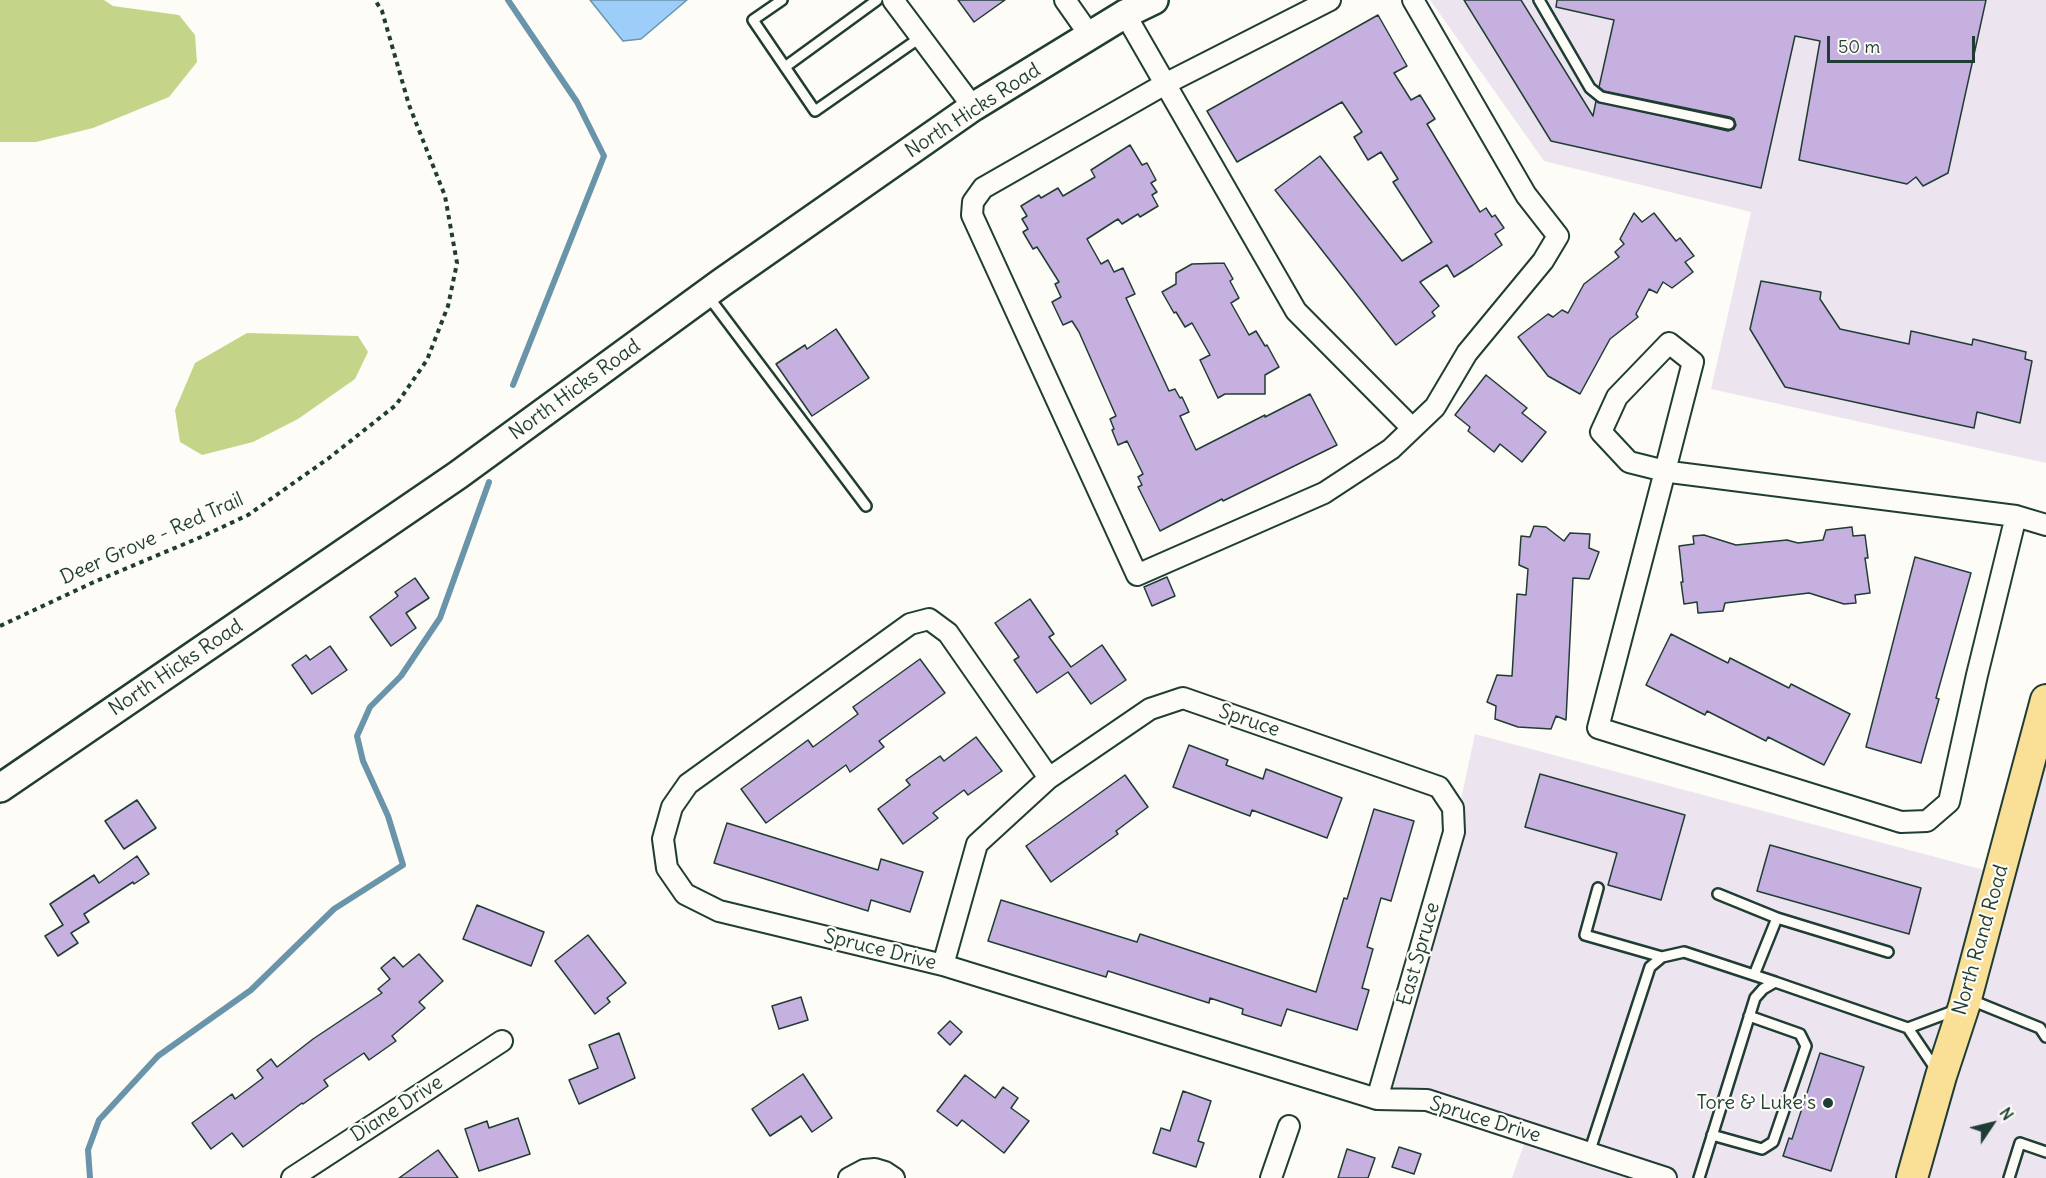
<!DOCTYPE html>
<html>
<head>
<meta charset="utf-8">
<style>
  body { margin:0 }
  #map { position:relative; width:2046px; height:1178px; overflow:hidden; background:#fdfcf7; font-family:Delius,sans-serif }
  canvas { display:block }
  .north { position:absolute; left:1962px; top:1094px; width:60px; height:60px; -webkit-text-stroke:4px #fdfcf7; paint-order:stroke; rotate:55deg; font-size:16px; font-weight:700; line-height:24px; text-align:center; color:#1f3d34 }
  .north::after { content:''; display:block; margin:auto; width:21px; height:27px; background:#1f3d34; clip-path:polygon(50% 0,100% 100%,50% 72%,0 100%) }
  .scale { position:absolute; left:1827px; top:36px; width:148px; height:27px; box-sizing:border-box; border:3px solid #1f3d34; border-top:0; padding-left:8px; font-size:18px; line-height:21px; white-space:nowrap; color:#1f3d34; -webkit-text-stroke:4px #fdfcf7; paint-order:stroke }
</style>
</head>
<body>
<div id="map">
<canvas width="2046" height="1178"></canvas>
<div class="north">N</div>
<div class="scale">50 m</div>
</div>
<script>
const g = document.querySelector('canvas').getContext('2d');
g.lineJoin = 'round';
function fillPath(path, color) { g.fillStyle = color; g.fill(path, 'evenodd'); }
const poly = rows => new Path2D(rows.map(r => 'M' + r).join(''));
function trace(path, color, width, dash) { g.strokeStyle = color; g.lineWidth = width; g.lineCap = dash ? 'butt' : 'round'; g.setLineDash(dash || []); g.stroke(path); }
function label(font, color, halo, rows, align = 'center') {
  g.font = font + ' Delius,sans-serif'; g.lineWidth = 4.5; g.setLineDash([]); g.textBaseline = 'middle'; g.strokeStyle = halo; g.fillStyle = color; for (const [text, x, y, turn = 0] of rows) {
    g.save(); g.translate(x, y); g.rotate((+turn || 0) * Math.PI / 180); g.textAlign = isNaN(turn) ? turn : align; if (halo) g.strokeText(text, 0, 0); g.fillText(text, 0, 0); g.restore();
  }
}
fillPath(poly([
  [1430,0,2046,0,2046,463,1711,389,1751,212,1544,161],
  [2046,700,2046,1178,1512,1178,1528,1133,1427,1100,1377,1099,1454,832,1475,734,1999,874]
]), '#ece5f0');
fillPath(poly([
  [0,0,104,0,113,6,179,15,195,35,197,62,169,97,93,128,36,142,0,142],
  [247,333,358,336,368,352,355,379,298,419,253,442,202,455,180,442,175,410,195,363]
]), '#c4d58a');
const water = poly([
  [590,0,687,0,641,39,623,41,590,0]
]);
fillPath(water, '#9ccef9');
trace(water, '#6a94aa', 1.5);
trace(poly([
  [508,0,577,102,604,156,513,385],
  [90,1178,88,1150,99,1120,158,1056,251,990,334,909,403,865,388,816,363,761,357,736,370,707,401,676,440,618,489,482]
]), '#6a94aa', 6);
const building = poly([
  [958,0,1005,0,974,22,958,0],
  [1464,0,1521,0,1593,116,1596,101,1728,131,1734,129,1736,125,1734,119,1730,117,1604,91,1599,87,1614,20,1556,7,1557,0,1986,0,1948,173,1923,186,1916,177,1907,184,1799,160,1820,41,1795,36,1761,188,1551,141,1464,0],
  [1378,15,1407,66,1394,73,1411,100,1420,95,1435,119,1427,124,1480,212,1486,208,1492,217,1495,215,1504,228,1495,234,1502,245,1473,265,1454,277,1447,265,1420,282,1439,306,1432,312,1435,316,1396,345,1275,190,1320,156,1402,261,1432,242,1393,182,1398,179,1381,152,1368,160,1354,137,1362,132,1342,102,1237,162,1207,111,1378,15],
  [1130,145,1142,165,1147,163,1156,180,1151,183,1157,192,1152,195,1158,206,1140,217,1138,214,1122,224,1118,219,1087,239,1101,264,1108,260,1114,272,1123,268,1135,294,1126,298,1169,391,1175,389,1180,398,1182,397,1189,412,1180,416,1196,450,1265,415,1265,417,1310,394,1337,445,1223,501,1222,499,1160,531,1138,487,1142,485,1138,477,1143,474,1127,441,1118,445,1112,430,1114,429,1110,419,1116,416,1079,332,1072,321,1063,325,1052,302,1061,297,1055,284,1059,282,1037,247,1033,249,1023,232,1028,229,1022,219,1027,216,1021,206,1039,195,1041,198,1058,188,1063,196,1095,177,1091,170,1130,145],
  [1634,213,1642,222,1654,213,1676,241,1680,238,1694,256,1685,262,1693,272,1672,288,1663,282,1657,293,1649,289,1636,314,1638,317,1610,339,1580,394,1548,376,1518,337,1548,314,1553,317,1562,310,1568,313,1584,284,1619,257,1615,252,1624,244,1620,239,1634,213],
  [1224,263,1233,279,1230,281,1239,298,1231,303,1249,335,1256,331,1265,346,1267,345,1279,367,1265,375,1265,394,1225,394,1218,398,1200,360,1210,355,1192,323,1185,327,1176,312,1174,313,1162,292,1176,284,1176,273,1192,264,1224,263],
  [1761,281,1821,292,1820,299,1840,329,1909,344,1911,331,1972,345,1973,339,2026,352,2025,359,2032,361,2020,423,1977,412,1974,428,1785,387,1750,329,1761,281],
  [836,329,869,378,812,416,776,364,805,345,807,349,836,329],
  [1486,375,1527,408,1522,413,1546,432,1522,462,1500,444,1494,452,1468,431,1470,427,1455,415,1486,375],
  [1534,526,1546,527,1564,541,1570,533,1590,534,1589,548,1599,552,1589,579,1573,578,1566,720,1556,716,1551,729,1518,727,1495,719,1496,706,1487,702,1497,675,1512,676,1517,594,1526,595,1528,569,1519,565,1521,536,1530,537,1534,526],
  [1852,527,1853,536,1865,535,1868,558,1865,558,1870,593,1855,595,1856,603,1844,604,1809,593,1725,603,1723,611,1698,613,1697,602,1684,604,1681,582,1683,582,1679,546,1694,544,1693,536,1704,535,1736,545,1787,540,1798,543,1823,540,1826,530,1852,527],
  [1915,557,1971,573,1936,698,1939,699,1921,763,1866,747,1915,557],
  [1167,577,1175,596,1152,606,1144,587,1167,577],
  [415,578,429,598,406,613,416,628,391,646,370,617,398,596,395,592,415,578],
  [1030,599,1054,634,1049,637,1071,667,1102,645,1126,680,1091,704,1068,672,1037,693,1014,660,1019,657,995,623,1030,599],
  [1671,634,1728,663,1730,658,1789,688,1791,684,1850,714,1824,765,1768,737,1766,741,1707,711,1705,715,1646,685,1671,634],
  [330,646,347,670,312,694,292,665,306,655,310,660,330,646],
  [920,659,945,693,879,741,884,747,850,772,846,765,766,823,741,789,808,740,813,747,858,714,853,707,920,659],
  [976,737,1002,771,968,795,964,790,933,813,938,818,903,844,878,809,910,785,906,780,940,756,944,761,976,737],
  [1189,745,1228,760,1226,765,1263,779,1266,769,1342,798,1327,838,1252,810,1250,816,1173,787,1189,745],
  [1540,774,1685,815,1661,900,1608,885,1617,853,1525,827,1540,774],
  [1125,775,1148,807,1116,831,1118,834,1051,882,1026,846,1125,775],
  [137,800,156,828,124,849,105,821,137,800],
  [1374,809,1414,821,1391,901,1381,898,1367,947,1373,949,1362,988,1369,990,1357,1030,1287,1009,1281,1026,1242,1014,1243,1009,1210,998,1209,1003,1108,971,1106,977,988,941,1001,900,1137,942,1140,934,1316,992,1344,898,1347,899,1374,809],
  [727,823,878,870,881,859,923,872,910,912,871,900,868,911,714,863,727,823],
  [1770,845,1921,888,1909,934,1757,891,1770,845],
  [137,856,149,874,134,884,133,882,84,914,89,922,71,933,78,943,58,956,45,936,63,925,50,904,94,875,99,883,137,856],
  [477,905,544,932,531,966,463,939,477,905],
  [588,935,626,983,607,998,610,1002,595,1014,555,961,588,935],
  [419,954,443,981,419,1002,425,1008,392,1036,396,1041,369,1060,364,1053,324,1080,328,1086,303,1104,302,1103,243,1147,232,1133,211,1149,192,1123,232,1094,235,1099,263,1078,257,1070,271,1059,277,1067,313,1039,382,993,378,989,390,979,381,968,394,957,403,967,419,954],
  [801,997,808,1020,779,1029,772,1006,801,997],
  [950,1021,962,1032,950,1045,938,1033,950,1021],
  [619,1033,635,1078,579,1104,569,1080,598,1068,589,1045,619,1033],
  [1820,1053,1864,1067,1831,1171,1783,1156,1789,1138,1792,1139,1820,1053],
  [803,1074,832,1118,812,1132,801,1116,770,1136,752,1109,803,1074],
  [965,1075,995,1098,1003,1087,1018,1098,1011,1108,1029,1121,1004,1153,962,1120,957,1126,937,1111,965,1075],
  [1183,1091,1211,1101,1198,1141,1204,1143,1196,1167,1153,1153,1161,1128,1170,1131,1183,1091],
  [518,1118,530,1154,479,1171,465,1129,487,1121,489,1128,518,1118],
  [1399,1147,1421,1154,1414,1174,1392,1167,1399,1147],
  [1347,1149,1375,1158,1368,1178,1338,1178,1347,1149],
  [438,1150,458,1178,399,1178,438,1150]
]);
fillPath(building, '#c5b0e0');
trace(building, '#1f3d34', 1.5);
const service = poly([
  [782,0,753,20,815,111,921,37],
  [1539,0,1590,88,1601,97,1729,124],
  [785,67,877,0],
  [708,296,866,506],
  [1598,888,1585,935,1662,957],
  [1718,894,1777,918,1888,952],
  [1754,975,1777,918],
  [1971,1000,2040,1028,2046,1037],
  [1908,1028,1937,1071],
  [1712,1135,1762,1149,1773,1142,1806,1046,1800,1034,1749,1016],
  [1589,1153,1650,967,1662,957,1684,952,1775,982],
  [1699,1178,1755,998,1763,989,1775,982,1908,1028,1956,1010],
  [2009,1178,2020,1143,2046,1152]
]);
const minor = poly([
  [893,0,973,107],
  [1065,0,1091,37],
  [1330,0,1165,84,983,188,973,202,972,215,1137,575,1324,493,1391,449,1435,407,1467,353,1543,261,1558,236,1526,195,1413,0],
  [1125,14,1296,311,1412,428],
  [2016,516,1977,675,1949,802,1927,821,1901,822,1598,728,1665,471,1693,362,1669,343,1617,397,1601,432,1629,462,1665,471,1670,472,2016,516,2046,525],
  [1049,778,948,633,929,619,910,624,688,784,672,807,663,839,667,868,685,894,719,911,943,965,1377,1099,1427,1100,1666,1178],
  [943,965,977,844,1049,778,1150,709,1183,698,1439,787,1453,808,1454,832,1377,1099],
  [292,1178,502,1041],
  [849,1178,864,1170,875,1169,885,1172,894,1178],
  [1271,1178,1289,1126]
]);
const secondary = poly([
  [0,788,458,475,721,283,973,107,1125,14,1154,0]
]);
const primary = poly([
  [1912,1178,1941,1076,1964,1006,2046,700]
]);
trace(service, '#1f3d34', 14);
trace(minor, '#1f3d34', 24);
trace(secondary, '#1f3d34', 32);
trace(primary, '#1f3d34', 34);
trace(poly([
  [0,626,94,582,201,537,248,515,329,458,396,405,427,360,448,306,457,263,445,196,409,105,382,11,375,0]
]), '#1f3d34', 4, [4.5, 4.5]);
trace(service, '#fdfcf7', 9);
trace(minor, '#fdfcf7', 20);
trace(secondary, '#fdfcf7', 27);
trace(primary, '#f9e096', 30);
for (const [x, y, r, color] of [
  [1828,1103,6,"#1f3d34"]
]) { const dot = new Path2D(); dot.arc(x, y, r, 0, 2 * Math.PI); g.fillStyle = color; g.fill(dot); trace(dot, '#fdfcf7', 2); }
label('20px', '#1f3d34', '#fdfcf7', [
  ["North Hicks Road",973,111,-33],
  ["North Hicks Road",575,390,-36],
  ["Deer Grove - Red Trail",152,539,-24],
  ["North Hicks Road",176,668,-34],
  ["Spruce",1249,721,19],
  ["North Rand Road",1981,940,-74],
  ["Spruce Drive",880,950,14],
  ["East Spruce",1419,954,-74],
  ["Diane Drive",397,1109,-33],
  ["Spruce Drive",1485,1120,17]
]);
label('20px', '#1f3d34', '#fdfcf7', [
  ["Tore & Luke's",1816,1103]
], 'right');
</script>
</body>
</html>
